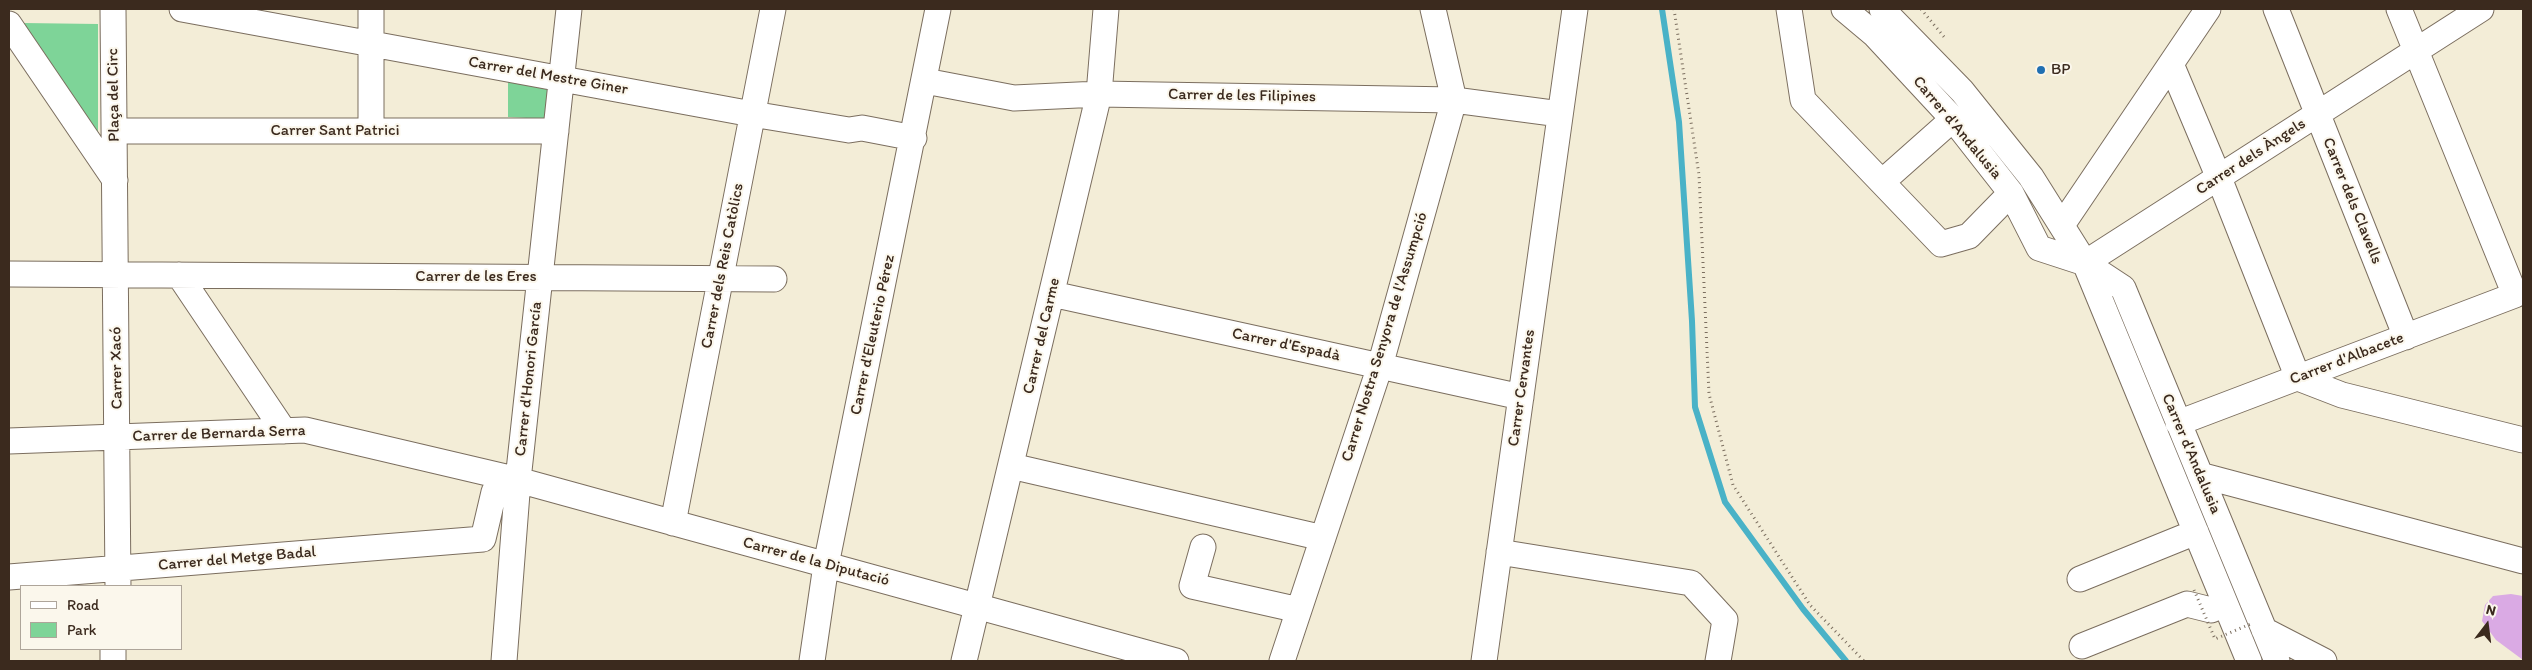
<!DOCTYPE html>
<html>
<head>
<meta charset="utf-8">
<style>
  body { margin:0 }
  #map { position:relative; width:2532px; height:670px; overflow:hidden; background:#f3edd7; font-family:Itim,sans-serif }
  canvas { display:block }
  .frame { position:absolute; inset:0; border:10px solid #3b2a1e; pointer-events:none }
  .legend { position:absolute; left:20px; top:585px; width:162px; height:65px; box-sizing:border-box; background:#fbf7ec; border:1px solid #aea59a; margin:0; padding:6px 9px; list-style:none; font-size:15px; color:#3b2a1e }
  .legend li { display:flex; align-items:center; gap:10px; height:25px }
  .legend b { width:25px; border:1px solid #aea59a }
  .north { position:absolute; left:2462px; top:600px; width:50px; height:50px; -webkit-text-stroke:4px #fbf7ec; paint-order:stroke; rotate:15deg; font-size:14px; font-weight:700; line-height:20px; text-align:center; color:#3b2a1e }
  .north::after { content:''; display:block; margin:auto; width:18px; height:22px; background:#3b2a1e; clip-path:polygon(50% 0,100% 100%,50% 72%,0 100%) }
</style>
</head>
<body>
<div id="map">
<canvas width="2532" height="670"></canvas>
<div class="frame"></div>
<ul class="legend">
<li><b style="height:6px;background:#fff"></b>Road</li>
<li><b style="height:14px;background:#7ed498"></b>Park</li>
</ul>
<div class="north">N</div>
</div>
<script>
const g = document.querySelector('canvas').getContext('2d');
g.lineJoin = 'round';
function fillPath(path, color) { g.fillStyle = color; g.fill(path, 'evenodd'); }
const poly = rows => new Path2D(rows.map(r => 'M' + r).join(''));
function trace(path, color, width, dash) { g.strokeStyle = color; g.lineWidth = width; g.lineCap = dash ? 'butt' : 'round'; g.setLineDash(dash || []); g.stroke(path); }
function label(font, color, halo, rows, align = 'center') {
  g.font = font + ' Itim,sans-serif'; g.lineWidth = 4; g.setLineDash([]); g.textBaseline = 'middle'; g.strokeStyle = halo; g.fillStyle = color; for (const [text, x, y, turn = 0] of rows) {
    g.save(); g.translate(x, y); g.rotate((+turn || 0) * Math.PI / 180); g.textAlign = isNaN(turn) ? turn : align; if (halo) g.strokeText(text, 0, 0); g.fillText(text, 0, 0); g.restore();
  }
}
fillPath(poly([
  [23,23,98,24,98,135],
  [508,76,548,84,545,119,508,117]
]), '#7ed498');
trace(poly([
  [1662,9,1679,122,1692,321,1695,407,1725,502,1803,609,1846,661]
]), '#49b2c7', 6);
fillPath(poly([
  [2511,594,2523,596,2523,660,2496,640,2482,621,2485,605,2493,596]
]), '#daaae4');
const minor = poly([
  [113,9,118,586],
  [182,9,752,114,849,130,862,128,914,138],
  [371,9,371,131],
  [1789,9,1803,100,1941,244,1969,236,2011,193],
  [1844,9,1875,35,1953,119,2011,193,2039,248,2085,263,2123,288,2277,661],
  [1882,9,1962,91,2031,177,2085,263,2249,661],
  [2276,9,2406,337],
  [9,24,115,180],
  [2171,64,2219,178,2298,378],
  [925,81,1014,98,1099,94,1454,100,1560,114],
  [115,131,556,131],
  [1882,182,1953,119],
  [2062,225,2208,9],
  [2085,263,2481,9],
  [9,274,774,279],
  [179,275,284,431],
  [1052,294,1521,397],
  [2298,378,2342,395,2523,440],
  [2178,423,2515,295,2399,9],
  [9,441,305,430,518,480,1176,661],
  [1011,466,1323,538],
  [2200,475,2523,561],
  [673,523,773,9],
  [1203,547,1192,586,1299,610],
  [1499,552,1691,583,1725,620,1718,661],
  [9,577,483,539,494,492,518,480],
  [2080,579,2196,532],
  [2264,630,2324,661],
  [2082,646,2187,604,2211,610,2225,604],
  [113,661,113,649],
  [504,661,518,480,569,9],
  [812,661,826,565,938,9],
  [964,661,1099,94,1106,9],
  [1282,661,1380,366,1454,100,1433,9],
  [1484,661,1575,9]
]);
trace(minor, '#7b6e5f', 27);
trace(poly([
  [1674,9,1699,175,1709,394,1733,485,1810,605,1864,661],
  [1921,9,1945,38]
]), '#7b6e5f', 3, [1, 4]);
trace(minor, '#fff', 25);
trace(poly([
  [2194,590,2215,639,2253,623]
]), '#7b6e5f', 3, [1, 4]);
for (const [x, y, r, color] of [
  [2041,70,5,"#1f6fb2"]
]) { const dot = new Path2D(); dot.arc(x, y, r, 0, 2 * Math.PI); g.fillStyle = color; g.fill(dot); trace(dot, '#fbf7ec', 2); }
label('16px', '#3b2a1e', '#fbf7ec', [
  ["BP",2051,70]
], 'left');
label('16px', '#3b2a1e', '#fbf7ec', [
  ["Carrer del Mestre Giner",548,76,10],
  ["Plaça del Circ",114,95,-91],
  ["Carrer de les Filipines",1242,96,1],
  ["Carrer d'Andalusia",1957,128,50],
  ["Carrer Sant Patrici",335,131],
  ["Carrer dels Àngels",2251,157,-33],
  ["Carrer dels Clavells",2352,201,68],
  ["Carrer dels Reis Catòlics",723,266,-79],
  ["Carrer de les Eres",476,277],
  ["Carrer d'Eleuterio Pérez",873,335,-78],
  ["Carrer del Carme",1042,336,-77],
  ["Carrer Nostra Senyora de l'Assumpció",1385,337,-73],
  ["Carrer d'Espadà",1286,345,12],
  ["Carrer d'Albacete",2347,359,-21],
  ["Carrer Xacó",117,368,-91],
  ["Carrer d'Honori García",529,379,-84],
  ["Carrer Cervantes",1522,388,-82],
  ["Carrer de Bernarda Serra",219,434,-2],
  ["Carrer d'Andalusia",2191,454,67],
  ["Carrer del Metge Badal",237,559,-5],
  ["Carrer de la Diputació",816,562,15]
]);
</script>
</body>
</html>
